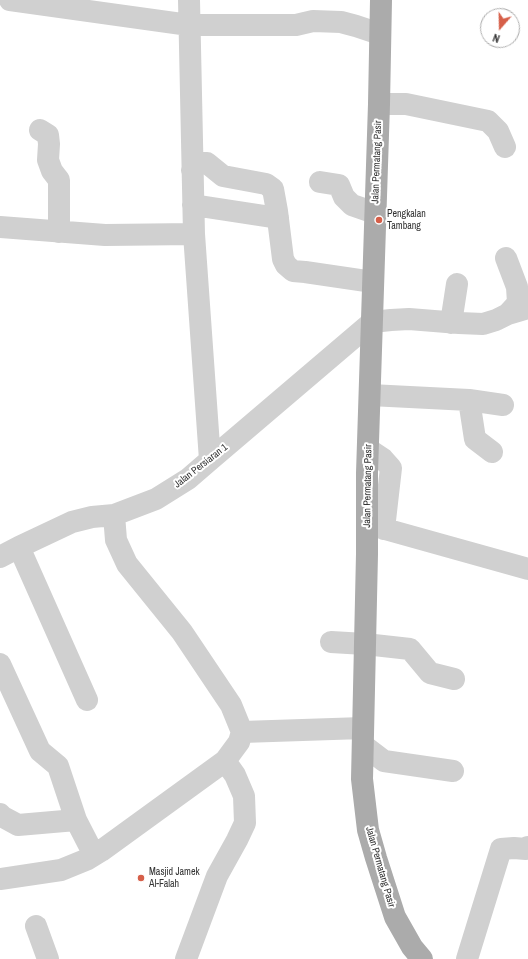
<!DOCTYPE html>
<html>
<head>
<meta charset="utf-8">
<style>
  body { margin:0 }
  #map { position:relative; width:528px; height:959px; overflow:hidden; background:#fff; font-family:"Archivo Narrow",sans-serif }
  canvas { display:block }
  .north { position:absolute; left:480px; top:8px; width:40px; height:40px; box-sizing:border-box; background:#fff; border:1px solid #adadad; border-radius:50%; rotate:200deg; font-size:11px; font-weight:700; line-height:16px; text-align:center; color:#333 }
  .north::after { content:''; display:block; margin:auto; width:14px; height:18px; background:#d65f49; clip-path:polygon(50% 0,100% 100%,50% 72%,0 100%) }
</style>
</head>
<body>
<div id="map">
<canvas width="528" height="959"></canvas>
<div class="north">N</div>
</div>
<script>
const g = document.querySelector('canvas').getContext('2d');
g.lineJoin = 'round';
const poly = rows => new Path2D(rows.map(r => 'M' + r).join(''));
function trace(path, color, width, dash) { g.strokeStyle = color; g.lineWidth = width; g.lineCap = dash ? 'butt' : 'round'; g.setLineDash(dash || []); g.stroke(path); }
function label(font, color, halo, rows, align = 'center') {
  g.font = font + ' "Archivo Narrow",sans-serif'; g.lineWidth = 4; g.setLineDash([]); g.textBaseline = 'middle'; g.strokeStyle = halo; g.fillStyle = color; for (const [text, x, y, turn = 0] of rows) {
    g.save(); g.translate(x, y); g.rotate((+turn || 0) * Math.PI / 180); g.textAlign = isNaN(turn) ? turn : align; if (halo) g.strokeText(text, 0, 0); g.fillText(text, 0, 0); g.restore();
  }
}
trace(poly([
  [10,0,189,25,296,25,313,21,341,22,356,26,380,34],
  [189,0,194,234,210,460],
  [379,104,406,104,488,121,498,131,505,147],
  [40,130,48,135,49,144,48,160,52,171,59,180,59,232],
  [192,170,198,163,207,163,223,176,266,184,273,189,277,211,283,259,286,265,293,271,305,272,373,282],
  [320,182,339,185,344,197,352,205,375,213],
  [193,205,278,218],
  [0,227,105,235,194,234],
  [506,258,517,287,518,303,508,314],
  [451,323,457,284],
  [370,395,469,400,503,405],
  [469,400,475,439,492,452],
  [368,449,383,459,391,468,384,529],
  [114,515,116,540,127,564,182,632,231,705,242,732,239,742,225,761,235,775,244,796,245,823,237,840,217,876,186,959],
  [367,524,528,569],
  [19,547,87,700],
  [0,557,19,547,72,522,92,517,114,515,156,499,188,479,210,460,372,322,391,320,409,319,459,323,483,324,496,320,508,314,528,308],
  [331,642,365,644,410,649,430,673,454,679],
  [0,664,40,751,58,766,76,820,94,855],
  [242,732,363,728],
  [363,745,384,761,453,771],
  [0,814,3,817,18,825,76,820],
  [0,879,61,870,88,859,101,851,225,761],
  [36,926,48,959],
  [467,959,501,849,514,848,526,849,528,847]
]), '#d0d0d0', 22);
trace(poly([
  [381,0,379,104,367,473,367,554,362,779,368,830,376,858,395,917,412,947,422,959]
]), '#ababab', 22);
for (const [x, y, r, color] of [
  [379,220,4,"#d65f49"],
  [141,878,4,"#d65f49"]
]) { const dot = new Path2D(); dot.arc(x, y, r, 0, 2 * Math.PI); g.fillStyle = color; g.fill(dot); trace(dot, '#fff', 1.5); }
label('10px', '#333', '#fff', [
  ["Jalan Permatang Pasir",377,162,-88],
  ["Jalan Persiaran 1",201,466,-38],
  ["Jalan Permatang Pasir",368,486,-89],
  ["Jalan Permatang Pasir",380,867,74]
]);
label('10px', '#333', '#fff', [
  ["Pengkalan",387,214],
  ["Tambang",387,226],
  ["Masjid Jamek",149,872],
  ["Al-Falah",149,884]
], 'left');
</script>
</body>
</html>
